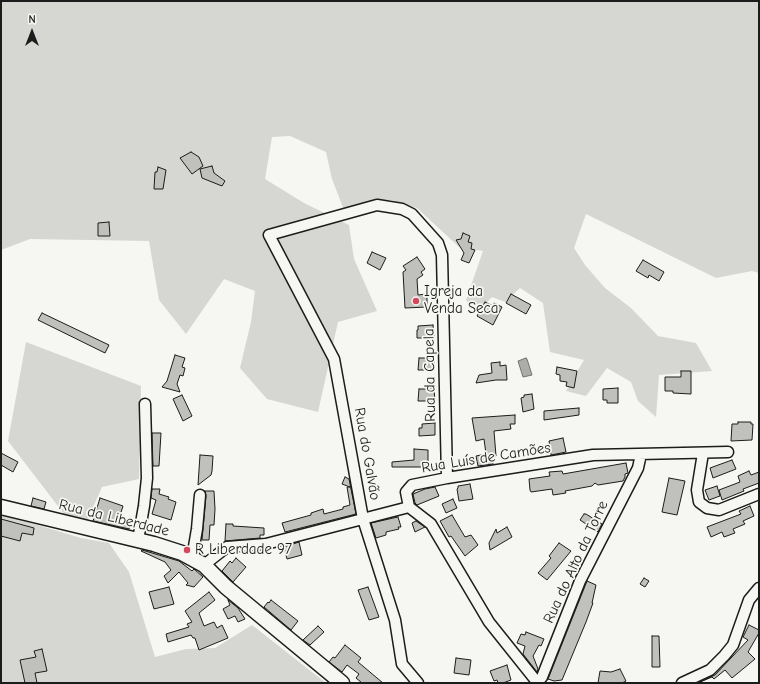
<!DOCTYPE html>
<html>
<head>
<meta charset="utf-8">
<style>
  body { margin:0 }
  #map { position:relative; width:760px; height:684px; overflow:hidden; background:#f6f6f2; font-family:"Comic Neue",sans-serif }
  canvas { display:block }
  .frame { position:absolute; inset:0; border:2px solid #1c1c1c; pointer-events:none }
  .north { position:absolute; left:12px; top:12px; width:40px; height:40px; -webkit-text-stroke:3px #f6f6f2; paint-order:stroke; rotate:0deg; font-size:11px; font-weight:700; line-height:16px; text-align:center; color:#1c1c1c }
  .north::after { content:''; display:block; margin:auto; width:14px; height:18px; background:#1c1c1c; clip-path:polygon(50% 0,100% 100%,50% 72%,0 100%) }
</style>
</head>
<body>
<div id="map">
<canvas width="760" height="684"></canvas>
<div class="frame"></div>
<div class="north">N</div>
</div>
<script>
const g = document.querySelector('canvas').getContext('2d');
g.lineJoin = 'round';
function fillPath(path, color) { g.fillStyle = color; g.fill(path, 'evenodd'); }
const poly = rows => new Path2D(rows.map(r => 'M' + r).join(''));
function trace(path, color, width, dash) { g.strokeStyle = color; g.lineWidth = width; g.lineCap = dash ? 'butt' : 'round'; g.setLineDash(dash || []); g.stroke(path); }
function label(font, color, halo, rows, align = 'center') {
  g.font = font + ' "Comic Neue",sans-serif'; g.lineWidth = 3.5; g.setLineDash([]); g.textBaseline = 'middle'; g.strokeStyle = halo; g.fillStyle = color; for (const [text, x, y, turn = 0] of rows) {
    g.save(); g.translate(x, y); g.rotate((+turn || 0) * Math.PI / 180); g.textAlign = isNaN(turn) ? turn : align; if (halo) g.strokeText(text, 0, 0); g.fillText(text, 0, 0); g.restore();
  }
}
fillPath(poly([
  [1,1,759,1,759,273,752,271,716,278,586,214,574,248,585,265,605,288,631,308,658,336,696,343,712,371,659,375,656,417,638,401,631,382,607,368,586,396,566,391,584,360,550,352,543,303,520,288,505,302,492,297,476,313,466,300,483,251,459,247,417,208,391,200,344,210,332,179,326,152,290,136,272,137,265,179,304,203,349,225,354,259,377,311,338,322,318,412,267,399,240,368,251,322,255,291,224,279,186,334,159,300,149,241,30,239,1,250],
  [26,342,141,386,139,479,102,487,87,521,64,514,8,441],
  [1,514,81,538,109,543,129,572,155,657,186,649,215,648,252,625,326,683,1,683]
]), '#d6d6d2');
const water = poly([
  [526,358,527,359,532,375,523,377,518,361,526,358]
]);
fillPath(water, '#acaca9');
trace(water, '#727271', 1);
const building = poly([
  [191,152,199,157,203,166,192,174,180,158,191,152],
  [212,166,214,173,225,181,222,186,202,178,200,169,212,166],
  [158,167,166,170,163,189,154,189,155,172,157,172,158,167],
  [109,222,110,236,98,236,98,223,109,222],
  [463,233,470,236,468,242,472,243,471,249,475,250,469,263,461,260,464,253,456,240,461,239,463,233],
  [372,252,386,258,380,270,367,263,372,252],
  [417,257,425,269,421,272,423,275,417,279,418,295,427,294,427,307,405,308,403,272,406,270,403,266,417,257],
  [643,260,664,272,659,281,649,275,648,278,636,271,643,260],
  [511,294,531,305,526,314,506,303,511,294],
  [485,302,493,306,494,303,502,307,493,325,477,316,485,302],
  [42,313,109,345,105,353,38,320,42,313],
  [433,325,434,338,417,338,417,330,418,330,418,326,433,325],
  [175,355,185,358,182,367,185,368,183,376,180,375,177,384,180,392,162,387,167,381,175,355],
  [419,358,434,358,434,370,418,370,419,358],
  [500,362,500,366,506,365,507,380,496,380,476,383,479,375,492,373,491,363,500,362],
  [557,367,577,371,574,388,566,386,567,382,560,381,560,375,556,374,557,367],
  [681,371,691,371,691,394,673,393,673,391,665,391,665,377,681,377,681,371],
  [618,388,618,403,607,403,607,400,603,400,603,389,618,388],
  [419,389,434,389,435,401,418,401,419,389],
  [532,394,534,409,523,412,521,398,524,397,524,395,532,394],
  [182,395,192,416,183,421,173,399,182,395],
  [579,408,579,415,544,420,544,411,579,408],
  [515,415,515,424,510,424,511,429,494,431,496,456,492,456,493,464,478,466,476,456,486,454,484,439,476,441,472,418,515,415],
  [738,422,751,422,751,424,753,424,752,440,731,441,732,424,738,424,738,422],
  [435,423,435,435,419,436,419,428,422,428,422,424,435,423],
  [152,433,161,433,159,466,153,466,152,433],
  [563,438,566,452,551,455,549,441,563,438],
  [414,449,428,450,428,467,392,467,392,462,414,460,414,449],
  [1,453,18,462,13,472,1,465,1,453],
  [200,455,213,456,212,471,211,475,198,485,200,455],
  [732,460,736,469,713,478,710,468,732,460],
  [626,463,628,473,625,474,625,477,623,481,598,485,595,483,592,486,565,491,566,493,553,495,552,489,531,492,530,490,529,479,550,476,549,472,562,471,563,474,626,463],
  [749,471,751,475,759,472,759,483,743,489,744,491,722,500,719,490,740,482,738,476,749,471],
  [345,477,349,479,356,514,285,532,282,523,311,515,311,513,323,509,324,514,343,509,343,507,350,505,347,487,350,487,342,484,345,477],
  [669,478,685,481,677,515,662,512,669,478],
  [470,484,473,499,459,501,457,489,458,488,458,486,470,484],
  [717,486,720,496,709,500,705,490,717,486],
  [435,487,439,496,417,505,415,503,413,494,425,489,435,487],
  [152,489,160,489,159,494,169,497,168,499,176,502,171,520,152,514,156,500,151,498,152,489],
  [205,491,214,491,215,509,214,525,210,525,209,540,202,540,206,496,205,491],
  [33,498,46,502,44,509,31,506,33,498],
  [100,498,123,506,118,522,130,525,129,529,93,521,100,498],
  [453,499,457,508,446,513,442,504,453,499],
  [750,506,754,516,743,521,745,524,733,529,735,533,724,537,722,532,711,537,707,527,741,514,739,511,750,506],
  [584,514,586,514,602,524,598,532,580,520,584,514],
  [452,515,465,537,471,535,478,545,465,556,451,536,449,537,440,521,452,515],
  [398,517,401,527,398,527,399,529,386,532,386,535,376,538,371,523,398,517],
  [1,519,34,528,33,535,22,533,20,541,1,536,1,519],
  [416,521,425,527,415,532,412,523,416,521],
  [226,524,233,524,233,526,264,528,264,535,260,535,260,538,225,541,226,524],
  [507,527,512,537,490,550,489,543,496,529,497,533,507,527],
  [299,542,302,555,287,559,284,547,299,542],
  [559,543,571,551,547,580,538,573,551,558,549,556,559,543],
  [142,550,179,561,192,571,194,569,203,577,194,587,186,585,188,583,179,572,168,583,164,576,171,570,165,562,141,551,142,550],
  [236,558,246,567,233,582,222,571,230,561,232,563,236,558],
  [644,578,649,581,645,587,640,584,644,578],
  [587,581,596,585,592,603,593,603,586,622,562,680,554,681,548,679,587,581],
  [169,587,174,604,154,609,149,592,169,587],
  [368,587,379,617,369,620,358,590,368,587],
  [209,592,215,600,199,613,204,626,214,622,217,628,222,625,228,638,199,650,195,638,193,638,191,635,168,642,166,634,189,627,187,624,192,622,185,611,209,592],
  [228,600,238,608,245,619,238,622,235,616,228,619,223,609,230,605,228,600],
  [271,600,298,621,291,630,264,607,268,602,269,603,271,600],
  [749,625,759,630,759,633,748,652,755,659,732,678,725,670,714,679,712,677,700,682,715,675,748,640,743,637,749,625],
  [318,626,324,632,310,645,303,640,318,626],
  [526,632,544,639,541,646,539,645,533,656,538,669,537,672,523,654,525,646,517,643,521,634,525,635,526,632],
  [652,636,659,636,660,667,652,667,652,636],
  [345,645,361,658,358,662,383,683,362,683,356,678,359,674,347,665,342,672,329,662,333,657,335,658,345,645],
  [42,649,47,671,35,673,37,683,25,683,20,660,36,657,34,651,42,649],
  [456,658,471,660,469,675,454,673,456,658],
  [507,665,511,680,503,683,498,683,497,680,494,681,490,671,507,665],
  [620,669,626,681,622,683,598,683,600,671,611,672,620,669]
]);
fillPath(building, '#c0c0bd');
trace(building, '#1c1c1c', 1);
const street = poly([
  [703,453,697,490,699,502,707,508,719,510,759,494],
  [409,507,431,524,489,622,537,682],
  [138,540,144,506,147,478,145,404],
  [192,558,197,529,200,495],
  [204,565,227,547,266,544,409,507,406,492,412,485,447,478,593,455,728,452],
  [418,683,402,664,395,620,363,519,334,359,269,235,377,205,402,209,412,214,438,243,442,255,447,478],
  [537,683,542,677,580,581,638,468,641,454],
  [682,683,710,670,724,656,733,645,749,600,759,588]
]);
const secondary = poly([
  [1,507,154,544,182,553,204,565,226,587,342,683]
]);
trace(street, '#1c1c1c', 13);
trace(secondary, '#1c1c1c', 17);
trace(street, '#f6f6f2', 10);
trace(secondary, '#f6f6f2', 14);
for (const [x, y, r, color] of [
  [416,301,4,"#d1495b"],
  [187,550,4,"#d1495b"]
]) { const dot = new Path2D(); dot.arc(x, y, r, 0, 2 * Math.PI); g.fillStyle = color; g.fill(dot); trace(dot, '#f6f6f2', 1.5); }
label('15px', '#1c1c1c', '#f6f6f2', [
  ["Igreja da",424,292],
  ["Venda Seca",424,309],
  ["R Liberdade 97",195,550]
], 'left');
label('15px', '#1c1c1c', '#f6f6f2', [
  ["Rua da Capela",430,375,-91],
  ["Rua do Galvão",367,454,80],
  ["Rua Luís de Camões",486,458,-9],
  ["Rua da Liberdade",114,518,14],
  ["Rua do Alto da Torre",576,562,-65]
]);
</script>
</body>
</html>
